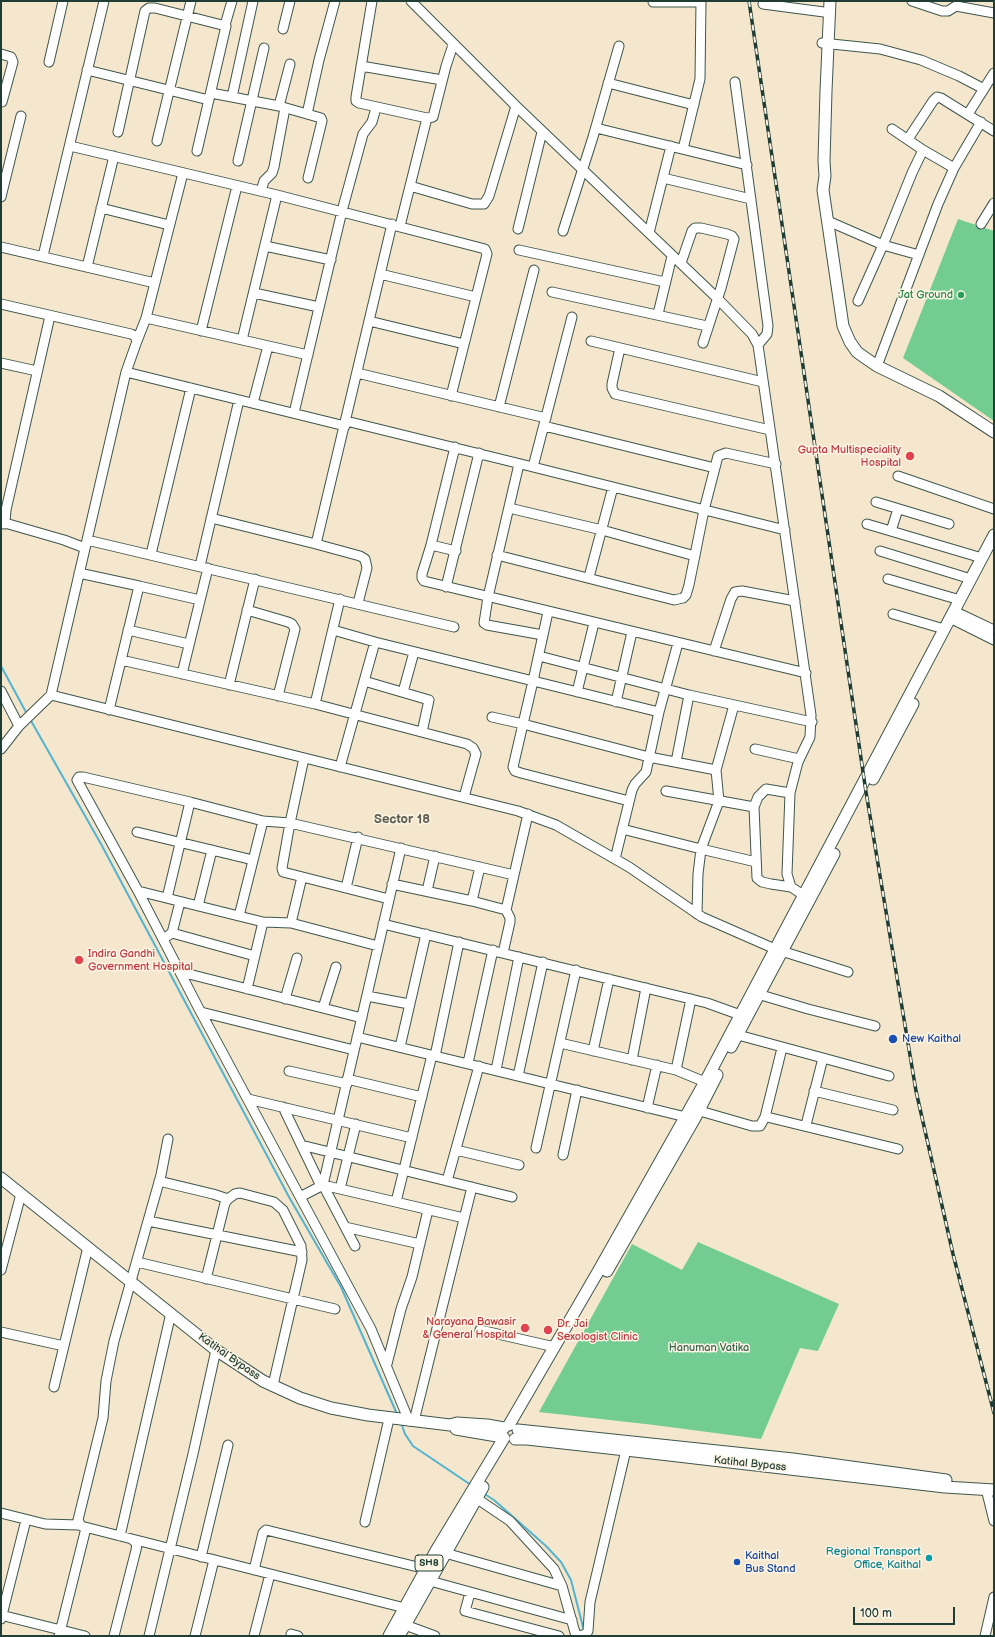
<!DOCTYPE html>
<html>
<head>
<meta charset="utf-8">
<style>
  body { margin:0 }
  #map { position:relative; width:995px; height:1637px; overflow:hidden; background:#f4e7cd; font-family:"Balsamiq Sans",sans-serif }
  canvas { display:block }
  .frame { position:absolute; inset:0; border:2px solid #1f3d34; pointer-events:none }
  .scale { position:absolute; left:853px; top:1607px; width:102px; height:18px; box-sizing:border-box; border:2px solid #1f3d34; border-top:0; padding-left:5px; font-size:12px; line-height:14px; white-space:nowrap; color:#1f3d34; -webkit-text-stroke:3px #fcf5e5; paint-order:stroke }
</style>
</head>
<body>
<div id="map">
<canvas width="995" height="1637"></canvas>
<div class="frame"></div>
<div class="scale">100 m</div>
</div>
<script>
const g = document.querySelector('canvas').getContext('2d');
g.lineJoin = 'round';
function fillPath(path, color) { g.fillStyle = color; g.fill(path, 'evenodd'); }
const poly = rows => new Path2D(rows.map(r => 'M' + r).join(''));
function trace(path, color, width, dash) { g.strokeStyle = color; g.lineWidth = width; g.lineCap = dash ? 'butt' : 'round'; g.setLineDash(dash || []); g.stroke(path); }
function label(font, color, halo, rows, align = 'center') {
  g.font = font + ' "Balsamiq Sans",sans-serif'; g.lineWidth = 3; g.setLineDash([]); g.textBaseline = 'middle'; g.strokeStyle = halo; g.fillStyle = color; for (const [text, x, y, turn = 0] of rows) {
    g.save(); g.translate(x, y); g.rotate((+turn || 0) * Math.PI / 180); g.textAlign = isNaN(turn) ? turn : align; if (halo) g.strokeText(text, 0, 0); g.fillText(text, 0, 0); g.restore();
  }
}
fillPath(poly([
  [958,219,994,231,994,421,903,358],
  [698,1242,839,1304,818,1351,800,1348,761,1439,654,1425,539,1412,632,1244,682,1270]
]), '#73cd93');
trace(poly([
  [1,666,27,714],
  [30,719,101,844,289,1197,341,1287,397,1414],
  [401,1423,405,1434,413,1446,471,1485],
  [483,1493,494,1500,546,1546,561,1562,571,1580,584,1631]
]), '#52b3d1', 2);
const minor = poly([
  [372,1,356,97,356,101,359,103,427,118,433,117,446,66,453,45],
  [411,1,516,106,717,298,752,334,758,345,811,715,810,737,798,762,790,793,787,874,791,887,808,898],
  [912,1,942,11,948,11,956,6,994,13],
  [653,2,701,2],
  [763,4,824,12],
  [225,25,232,1],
  [283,29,290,1],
  [822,43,880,49,921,60,959,76,984,89],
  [1,54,11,57,13,62,2,102],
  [49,62,63,1],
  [361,66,442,80],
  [87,70,209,100],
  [735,82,768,326,767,334,758,345],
  [608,83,694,105],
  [211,93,279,106,321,118,322,121,308,178],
  [232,97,253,1],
  [279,106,290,64],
  [307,114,319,60,335,1],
  [968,114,994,73],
  [596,128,747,165],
  [892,129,923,150,954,168],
  [118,132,145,11,149,8,155,8,226,26,197,151],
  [908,139,933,101,937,97,941,98,994,131],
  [157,141,191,1],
  [70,146,277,195,485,249,487,254,451,396],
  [683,149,700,79,701,1],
  [238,161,264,48],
  [663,178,751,199],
  [410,186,472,204,484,204,489,196,516,106],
  [261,191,264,181,272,173,274,167,285,108],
  [1,197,21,116],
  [101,208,169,225],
  [828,221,883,245,919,255],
  [981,224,994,203],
  [400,226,427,118],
  [518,229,542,132],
  [563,231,593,137,619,46],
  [649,233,671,146],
  [265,246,331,260],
  [1,247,155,283],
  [519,250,665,282],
  [43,256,104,1],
  [681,263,692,231,695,228,701,228,727,234,732,236,734,239,721,288,703,343],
  [87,267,114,156],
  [380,274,476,297],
  [552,292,707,326],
  [254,293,319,307],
  [858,301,883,245,912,173,923,150],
  [1,304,131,334,135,336,137,341,126,372,51,695,19,726,1,749],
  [658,314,672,256],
  [146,318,308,355],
  [369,321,464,344],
  [201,331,237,186],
  [242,340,277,195],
  [137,341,146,318,183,173],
  [591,341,763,382],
  [620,348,612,384,612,388,615,394,770,430],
  [1,363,37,371],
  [877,366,938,204,954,168,981,122],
  [126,372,345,426],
  [357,373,546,418],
  [253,403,268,346],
  [499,407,534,270],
  [294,413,342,211,363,134,372,122,376,108],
  [346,421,533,467,572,317],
  [544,426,715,468],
  [455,447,431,545,422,574,422,578,424,581,806,673],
  [519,464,488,597,484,623,487,625,543,635],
  [533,467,785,530],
  [898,476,994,509],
  [876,502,949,524],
  [509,508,602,530,695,556],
  [211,518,316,544,360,556,365,559,367,568,358,603],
  [1,523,4,524,5,522,6,510,50,316],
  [5,523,64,540,85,548],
  [867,524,982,558],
  [891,531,898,509],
  [87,540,454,627],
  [316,544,392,224],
  [431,545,456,551],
  [880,551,971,579],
  [151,554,191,388],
  [497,555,674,600,683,598,686,595,689,585,704,510,718,456,726,453,776,464],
  [200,566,239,400],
  [79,573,139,586],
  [589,577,613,487],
  [888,579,960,600],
  [446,587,479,453],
  [247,610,288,622,292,624,295,629,278,696],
  [954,611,994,630],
  [548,612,533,681,513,767,515,771,521,773,629,801],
  [893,614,944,629],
  [950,618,994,640],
  [128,630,189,644],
  [333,630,375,642,659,712],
  [714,651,731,599,735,592,742,591,795,601],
  [539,656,689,695,812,722],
  [121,660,315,704,467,744,473,748,476,754,464,797],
  [182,674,208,568],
  [364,681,429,700,422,732],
  [229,685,255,579],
  [1,691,19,726],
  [403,692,414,652],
  [577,692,594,623],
  [51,695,518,811,556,825,629,867,702,917,775,949,848,972],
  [616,702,632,632],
  [315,704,340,599],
  [109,710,139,586,200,600],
  [492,717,523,724,649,757,716,770],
  [755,749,799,759],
  [304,758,290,823,282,868,283,872,389,899],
  [676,762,689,695],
  [340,767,375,642],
  [666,791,754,807],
  [790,793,766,789,758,797,754,807,757,878,762,882,771,884,791,887],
  [622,829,701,849,719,801,716,770,734,705],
  [137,832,253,860],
  [615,859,632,790,635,784,646,772,659,712,678,643],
  [302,877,291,923,378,946],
  [392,884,472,901,506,910],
  [346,888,358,837],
  [138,891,263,922,291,923],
  [427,891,435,856],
  [167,898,190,802],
  [472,901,480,867],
  [198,906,212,850],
  [697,914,698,874,701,849,756,862],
  [239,916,263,821],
  [383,924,707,1003,746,1017],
  [172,933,180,902],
  [163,939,172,933,255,956],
  [503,953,510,922,510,918,506,910,528,814],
  [181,972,362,1018],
  [247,989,263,922],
  [761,995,808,1009,875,1026],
  [367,996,409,1004],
  [285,999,297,958],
  [323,1008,336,967],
  [201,1012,354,1050],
  [738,1035,823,1058,806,1125],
  [357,1037,686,1117],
  [560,1043,676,1070,705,1082],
  [400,1047,426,934],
  [593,1051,609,979],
  [435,1056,459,942],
  [823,1058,889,1076],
  [632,1060,646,988],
  [468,1063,493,950],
  [496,1070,519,957],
  [676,1070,691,999],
  [289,1071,347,1084],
  [518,1076,543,962],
  [347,1079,422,1097],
  [814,1091,893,1110],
  [248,1099,412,1138],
  [283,1107,321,1186],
  [647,1108,657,1065],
  [693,1109,752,1126,760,1126,765,1117,767,1117,898,1149],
  [765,1117,782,1048],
  [301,1145,512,1197],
  [536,1148,576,970],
  [456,1150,519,1165],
  [563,1155,577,1090],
  [159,1181,213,1194,228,1199],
  [447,1181,479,1066],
  [323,1185,464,1218],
  [323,1185,355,1246],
  [340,1189,356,1124],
  [300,1197,323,1185,401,848],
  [396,1202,432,1055],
  [148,1221,302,1252],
  [345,1227,420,1244],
  [137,1262,335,1309],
  [1,1270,21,1194],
  [206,1279,225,1203,228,1199,235,1194,240,1193,274,1202,283,1210,301,1246,302,1260,273,1385],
  [480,1330,555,1347],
  [1,1332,64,1346],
  [387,1364,401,1309,412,1277,428,1210],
  [54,1387,88,1247],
  [409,1421,371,1329,198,1007,138,891,77,780,79,777,83,777,190,802,263,821,290,823,514,875],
  [414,1421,472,1187],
  [986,1489,994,1521],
  [476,1498,510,1521,554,1569,562,1586,576,1636],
  [1,1513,45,1524,79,1525],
  [365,1522,389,1419],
  [120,1536,171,1313],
  [132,1539,405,1608],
  [445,1553,562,1586],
  [201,1557,228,1445],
  [254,1570,263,1533,266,1530,426,1569],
  [430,1581,572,1620],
  [470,1593,465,1611,559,1636],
  [1,1615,85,1636],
  [1,1619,26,1520],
  [405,1625,435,1636],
  [291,1634,298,1636],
  [59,1636,86,1528],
  [114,1636,136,1550,137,1544,132,1539,81,1526,78,1520,103,1418,106,1381,114,1341,161,1175,168,1139],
  [149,1636,193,1454,216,1350],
  [195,1636,214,1560],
  [254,1636,270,1574],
  [578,1636,586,1634,588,1631,590,1602,626,1450],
  [985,1636,994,1597]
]);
const major = poly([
  [830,1,826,91,824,161,825,176,823,190,843,326,850,342,857,352,864,357,877,366,939,396,994,432],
  [873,779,913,704],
  [731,1047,834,854],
  [1,1178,216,1350,263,1381,300,1398,331,1408,368,1415,450,1425,457,1423,487,1425,504,1428],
  [607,1271,695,1118,717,1075],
  [509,1425,599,1270,705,1082,994,535],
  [456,1429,503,1437],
  [518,1430,793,1459,946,1480],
  [515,1439,527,1439,626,1450,945,1487,994,1490],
  [389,1636,437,1549,504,1438],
  [399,1636,483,1487]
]);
trace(minor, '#3f564b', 11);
trace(major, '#3f564b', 13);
trace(minor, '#fff', 9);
trace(major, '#fff', 11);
const rail = poly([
  [749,1,866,792,916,1091,953,1254,994,1413]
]);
trace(rail, '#1f3d34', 3.5);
trace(rail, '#fcf5e5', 2, [6]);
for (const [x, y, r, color] of [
  [961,295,4,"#2e9e5b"],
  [910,456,5,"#e0444e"],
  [79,960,5,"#e0444e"],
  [893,1039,5,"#1a4fb4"],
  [525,1328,5,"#e0444e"],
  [548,1330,5,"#e0444e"],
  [929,1558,4,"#0f9aa8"],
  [737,1562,4,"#1a4fb4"]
]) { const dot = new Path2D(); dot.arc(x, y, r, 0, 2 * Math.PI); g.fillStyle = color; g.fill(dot); trace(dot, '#fcf5e5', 1.5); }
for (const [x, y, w] of [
  [429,1563,28]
]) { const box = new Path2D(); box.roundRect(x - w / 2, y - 8, w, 16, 3); g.fillStyle = '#fcf5e5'; g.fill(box); trace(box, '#1f3d34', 1); }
label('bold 10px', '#1f3d34', null, [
  ["SH8",429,1563]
]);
label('11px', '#27864d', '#fcf5e5', [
  ["Jat Ground",953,295]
], 'right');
label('11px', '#be3a42', '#fcf5e5', [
  ["Gupta Multispeciality",901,450],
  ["Hospital",901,463],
  ["Indira Gandhi",88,954,"left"],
  ["Government Hospital",88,967,"left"],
  ["Narayana Bawasir",516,1322],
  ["& General Hospital",516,1335],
  ["Dr. Jai",557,1324,"left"],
  ["Sexologist Clinic",557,1337,"left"]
], 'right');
label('11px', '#164399', '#fcf5e5', [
  ["New Kaithal",902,1039],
  ["Kaithal",745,1556],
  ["Bus Stand",745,1569]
], 'left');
label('11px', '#34614c', '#fcf5e5', [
  ["Hanuman Vatika",709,1348]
]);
label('11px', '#1f3d34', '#fcf5e5', [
  ["Katihal Bypass",229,1357,35],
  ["Katihal Bypass",750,1464,6]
]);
label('11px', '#0d838f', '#fcf5e5', [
  ["Regional Transport",921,1552],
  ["Office, Kaithal",921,1565]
], 'right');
label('bold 13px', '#626052', '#fcf5e5', [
  ["Sector 18",402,820]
]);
</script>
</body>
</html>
